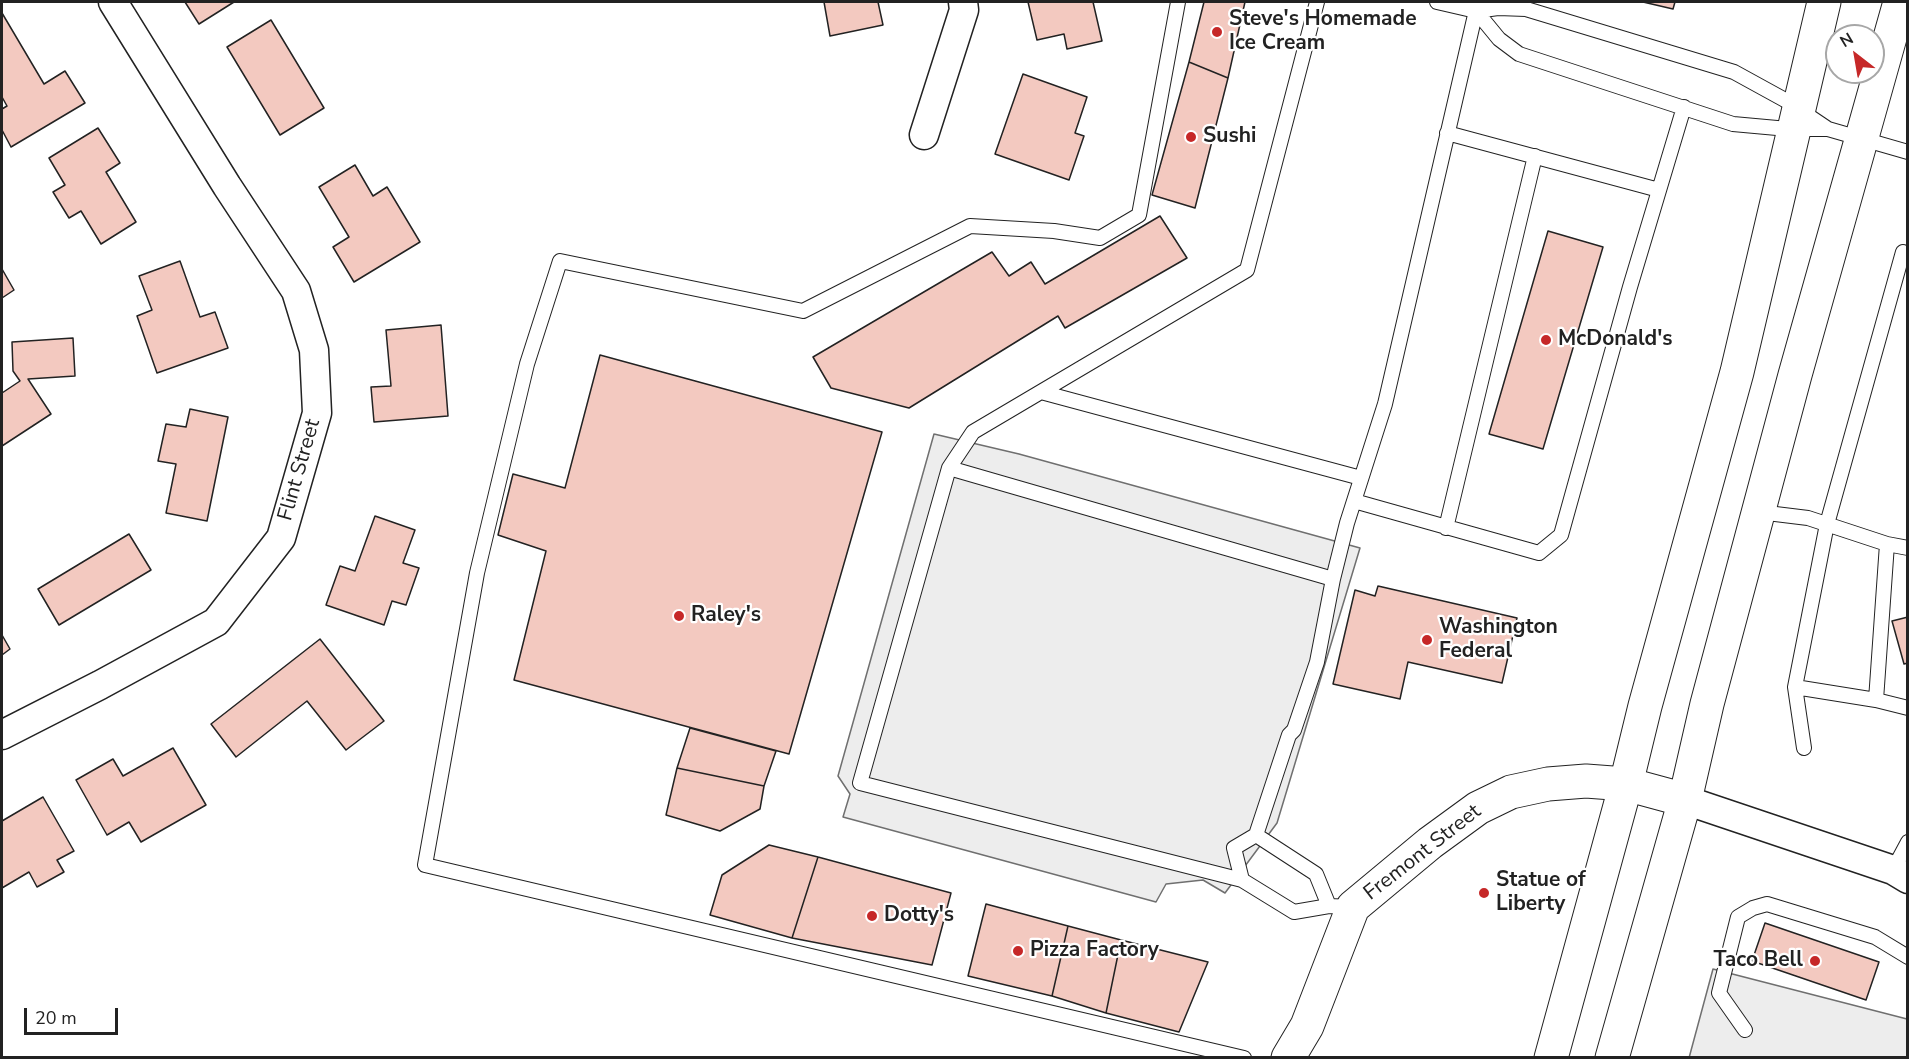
<!DOCTYPE html>
<html>
<head>
<meta charset="utf-8">
<style>
  body { margin:0 }
  #map { position:relative; width:1909px; height:1059px; overflow:hidden; background:#fff; font-family:"Nunito Sans",sans-serif }
  canvas { display:block }
  .frame { position:absolute; inset:0; border:3px solid #222; pointer-events:none }
  .north { position:absolute; left:1825px; top:24px; width:60px; height:60px; box-sizing:border-box; background:#fff; border:2px solid #a7a7a7; border-radius:50%; rotate:329deg; font-size:16px; font-weight:700; line-height:24px; text-align:center; color:#222 }
  .north::after { content:''; display:block; margin:auto; width:21px; height:27px; background:#c62828; clip-path:polygon(50% 0,100% 100%,50% 72%,0 100%) }
  .scale { position:absolute; left:24px; top:1008px; width:94px; height:27px; box-sizing:border-box; border:3px solid #222; border-top:0; padding-left:8px; font-size:18px; line-height:21px; white-space:nowrap; color:#222; -webkit-text-stroke:4px #fff; paint-order:stroke }
</style>
</head>
<body>
<div id="map">
<canvas width="1909" height="1059"></canvas>
<div class="frame"></div>
<div class="north">N</div>
<div class="scale">20 m</div>
</div>
<script>
const g = document.querySelector('canvas').getContext('2d');
g.lineJoin = 'round';
function fillPath(path, color) { g.fillStyle = color; g.fill(path, 'evenodd'); }
const poly = rows => new Path2D(rows.map(r => 'M' + r).join(''));
function trace(path, color, width, dash) { g.strokeStyle = color; g.lineWidth = width; g.lineCap = dash ? 'butt' : 'round'; g.setLineDash(dash || []); g.stroke(path); }
function label(font, color, halo, rows, align = 'center') {
  g.font = font + ' "Nunito Sans",sans-serif'; g.lineWidth = 4.5; g.setLineDash([]); g.textBaseline = 'middle'; g.strokeStyle = halo; g.fillStyle = color; for (const [text, x, y, turn = 0] of rows) {
    g.save(); g.translate(x, y); g.rotate((+turn || 0) * Math.PI / 180); g.textAlign = isNaN(turn) ? turn : align; if (halo) g.strokeText(text, 0, 0); g.fillText(text, 0, 0); g.restore();
  }
}
const parking = poly([
  [934,434,1019,454,1360,548,1277,823,1225,893,1203,880,1166,884,1156,902,843,817,850,794,838,776,934,434],
  [1713,969,1907,1019,1907,1057,1689,1058,1713,969]
]);
fillPath(parking, '#ededed');
trace(parking, '#6f6f6f', 1.5);
const building = poly([
  [185,2,234,2,199,24,185,2],
  [824,2,878,2,883,25,830,36,824,2],
  [1028,2,1093,2,1102,41,1067,49,1064,34,1037,40,1028,2],
  [1204,2,1245,2,1228,78,1189,62,1204,2],
  [1643,2,1675,2,1673,9,1643,2],
  [2,13,44,84,65,71,85,103,11,147,2,130,2,109,7,106,2,97,2,13],
  [271,20,324,108,280,135,227,47,271,20],
  [1189,62,1228,78,1195,208,1152,195,1189,62],
  [1023,74,1087,97,1075,133,1084,136,1069,180,995,154,1023,74],
  [98,128,120,163,106,172,136,222,101,244,81,211,69,218,53,192,65,185,49,158,98,128],
  [355,165,373,196,387,187,420,242,354,282,333,247,349,237,319,187,355,165],
  [1160,216,1187,258,1065,328,1058,316,909,408,831,388,813,357,992,252,1009,276,1031,262,1045,284,1160,216],
  [1548,231,1603,247,1543,449,1489,434,1548,231],
  [180,261,200,317,215,312,228,348,157,373,137,316,152,310,139,276,180,261],
  [2,269,14,290,2,298,2,269],
  [441,325,448,416,374,422,371,387,391,386,386,330,441,325],
  [73,338,75,376,28,379,51,414,2,446,2,393,20,381,13,371,12,342,73,338],
  [600,355,882,432,789,754,514,680,546,551,498,535,513,474,565,488,600,355],
  [190,409,228,417,207,521,166,513,176,464,158,461,166,424,186,427,190,409],
  [375,516,415,530,403,563,419,568,406,605,392,601,384,625,326,605,340,566,355,571,375,516],
  [129,534,151,570,59,625,38,589,129,534],
  [1378,586,1517,618,1502,683,1408,662,1400,699,1333,684,1355,590,1375,596,1378,586],
  [1908,617,1908,663,1904,664,1892,621,1908,617],
  [2,635,10,649,2,655,2,635],
  [320,639,384,721,346,750,307,701,236,757,211,724,320,639],
  [690,728,776,751,764,786,677,768,690,728],
  [173,748,206,805,141,842,129,822,107,835,76,780,113,759,123,776,173,748],
  [677,768,764,786,760,809,720,831,666,815,677,768],
  [43,797,74,851,57,860,64,872,37,887,29,872,2,888,2,821,43,797],
  [769,845,818,857,792,938,710,915,722,875,769,845],
  [818,857,951,893,932,965,792,938,818,857],
  [986,904,1068,926,1052,996,968,976,986,904],
  [1765,923,1879,962,1866,1000,1752,961,1765,923],
  [1068,926,1121,940,1106,1013,1052,996,1068,926],
  [1121,940,1208,962,1179,1032,1106,1013,1121,940]
]);
fillPath(building, '#f3c9c0');
trace(building, '#222', 1.5);
const service = poly([
  [1178,2,1139,215,1100,238,1054,231,970,226,803,311,560,261,527,364,477,573,425,865,1244,1058],
  [1437,2,1476,11,1498,8,1526,9,1734,72,1785,100,1828,129],
  [1476,11,1499,39,1519,54,1733,124,1788,129,1828,129,1908,152],
  [1447,133,1659,190],
  [1041,392,1361,478],
  [949,468,1333,579],
  [1354,501,1539,553,1561,535,1630,287,1684,107],
  [1759,512,1808,518,1887,544,1876,700,1908,708],
  [1446,528,1535,156],
  [1887,544,1908,548],
  [1795,687,1804,748],
  [1876,700,1795,687,1827,524,1903,252],
  [1256,835,1289,735,1294,730,1317,662,1333,579,1347,523,1385,404,1478,2],
  [1893,870,1908,842],
  [1242,880,860,783,949,468,973,432,1247,270,1317,2],
  [1329,906,1316,874,1256,835,1234,848,1242,880,1294,912,1329,906,1353,907],
  [1745,1030,1719,993,1738,917,1753,908,1767,904,1875,937,1908,957]
]);
const minor = poly([
  [924,135,964,10,963,2],
  [2,735,100,685,216,622,281,538,317,413,314,350,296,291,227,186,113,2],
  [1685,800,1893,870,1908,879]
]);
const tertiary = poly([
  [1288,1058,1307,1026,1353,907,1430,843,1478,808,1511,792,1548,784,1586,781,1626,784,1685,800]
]);
const trunk = poly([
  [1551,1058,1626,784,1645,706,1737,372,1824,2],
  [1612,1058,1685,800,1707,704,1795,375,1900,2]
]);
trace(service, '#222', 16);
trace(minor, '#222', 31);
trace(tertiary, '#222', 35);
trace(trunk, '#222', 35);
trace(service, '#fff', 14);
trace(minor, '#fff', 28);
trace(tertiary, '#fff', 33);
trace(trunk, '#fff', 33);
for (const [x, y, r, color] of [
  [1217,32,6,"#c62828"],
  [1191,137,6,"#c62828"],
  [1546,340,6,"#c62828"],
  [679,616,6,"#c62828"],
  [1427,640,6,"#c62828"],
  [1484,893,6,"#c62828"],
  [872,916,6,"#c62828"],
  [1018,951,6,"#c62828"],
  [1815,961,6,"#c62828"]
]) { const dot = new Path2D(); dot.arc(x, y, r, 0, 2 * Math.PI); g.fillStyle = color; g.fill(dot); trace(dot, '#fff', 2); }
label('bold 21px', '#222', '#fff', [
  ["Steve's Homemade",1229,20],
  ["Ice Cream",1229,44],
  ["Sushi",1203,137],
  ["McDonald's",1558,340],
  ["Raley's",691,616],
  ["Washington",1439,628],
  ["Federal",1439,652],
  ["Statue of",1496,881],
  ["Liberty",1496,905],
  ["Dotty's",884,916],
  ["Pizza Factory",1030,951],
  ["Taco Bell",1803,961,"right"]
], 'left');
label('21px', '#222', '#fff', [
  ["Flint Street",300,470,-74],
  ["Fremont Street",1423,853,-38]
]);
</script>
</body>
</html>
